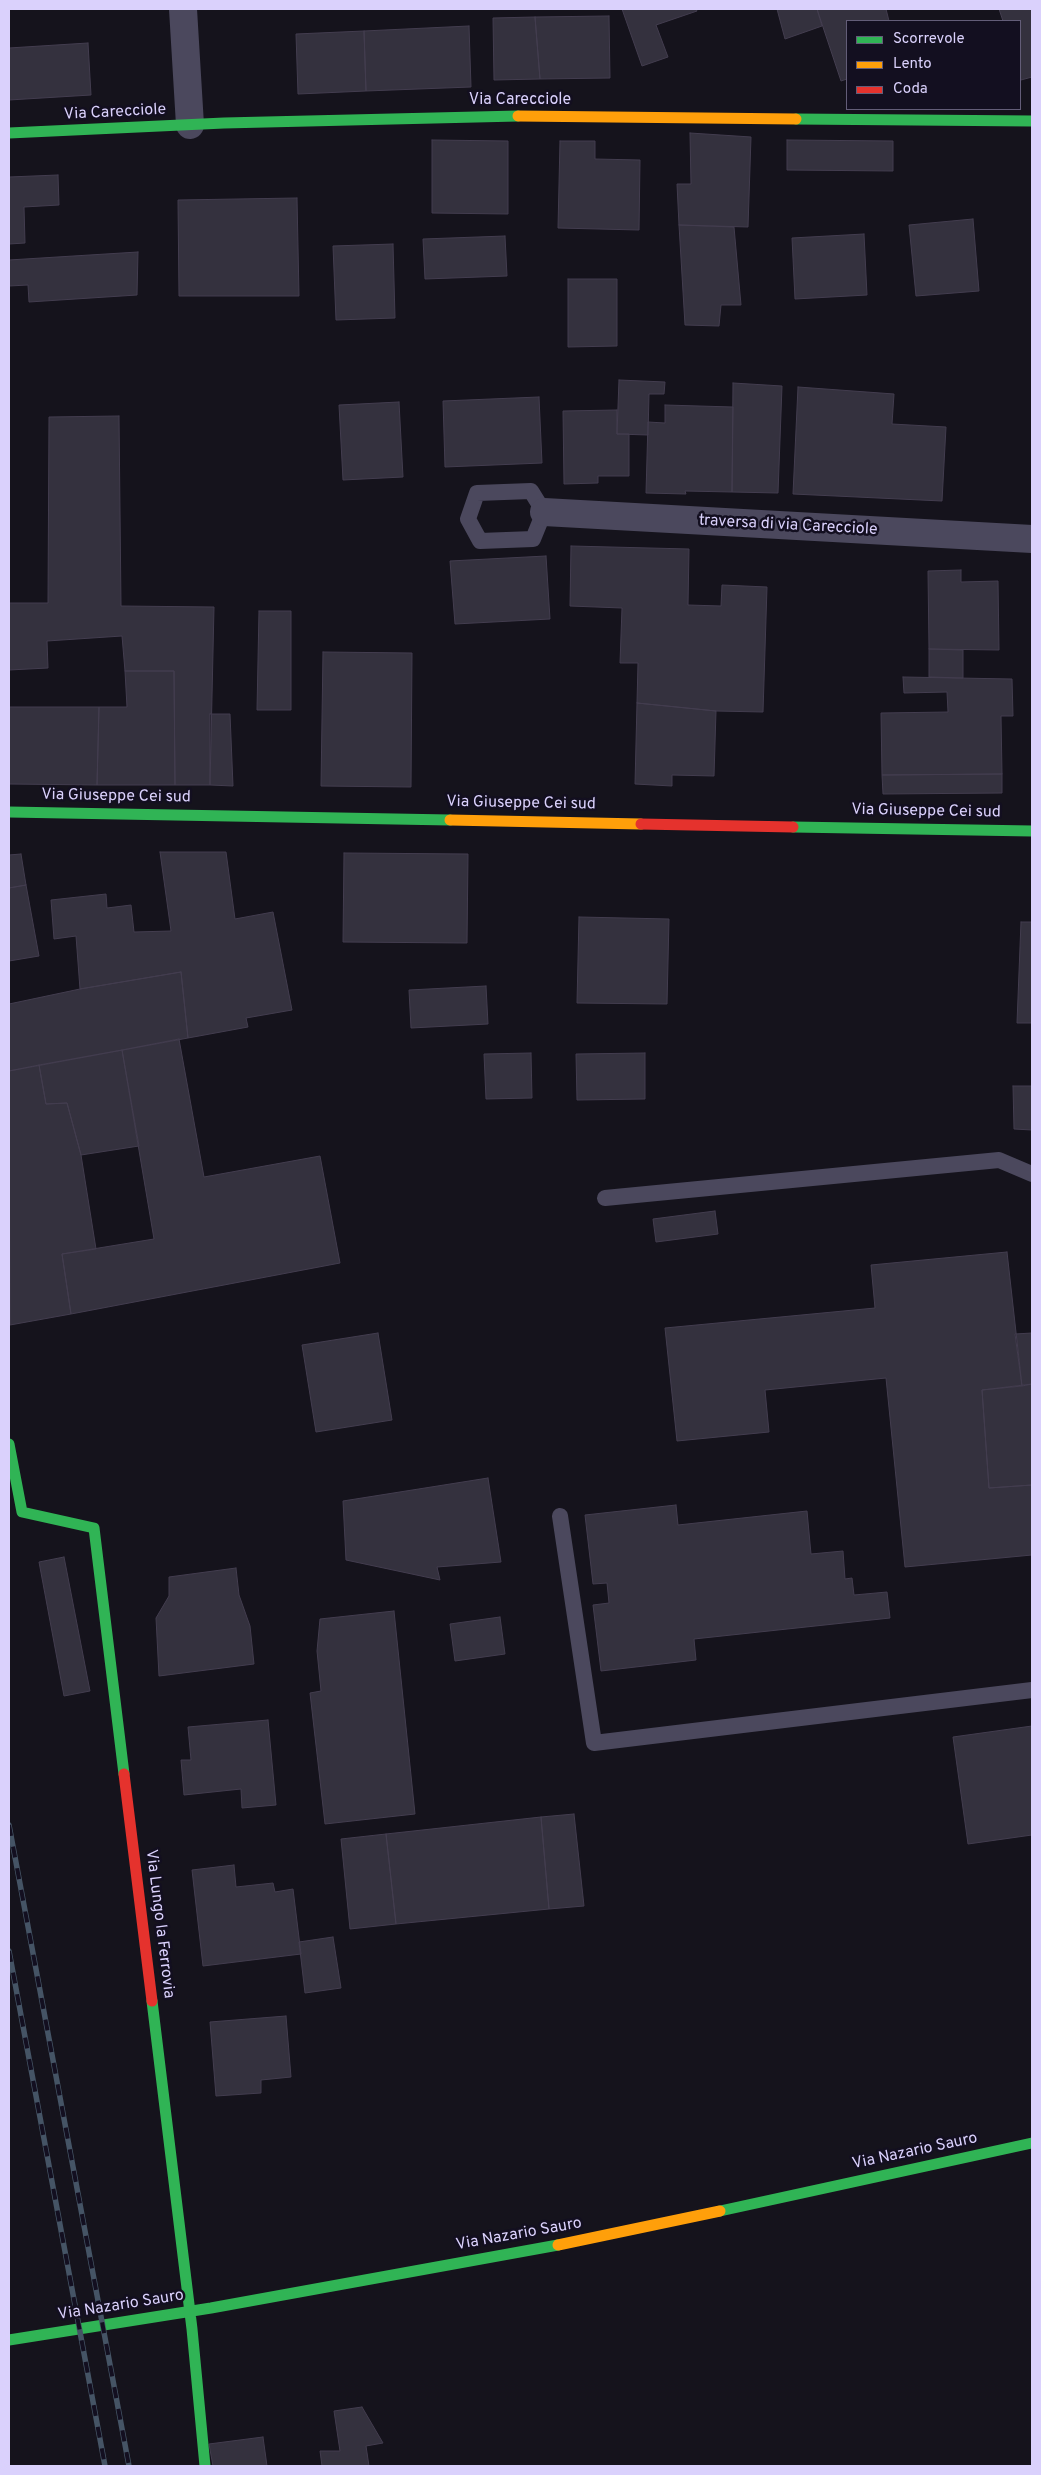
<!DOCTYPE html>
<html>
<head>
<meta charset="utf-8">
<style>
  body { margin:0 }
  #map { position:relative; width:1041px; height:2475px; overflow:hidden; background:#15131c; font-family:Overpass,sans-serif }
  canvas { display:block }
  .frame { position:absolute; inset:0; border:10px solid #dad1fc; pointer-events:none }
  .legend { position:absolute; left:846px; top:20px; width:175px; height:90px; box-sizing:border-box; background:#130f20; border:1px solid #635d78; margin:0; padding:6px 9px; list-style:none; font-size:15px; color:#dad1fc }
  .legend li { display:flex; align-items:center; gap:10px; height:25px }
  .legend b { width:25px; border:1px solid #635d78 }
</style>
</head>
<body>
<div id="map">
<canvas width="1041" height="2475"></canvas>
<div class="frame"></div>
<ul class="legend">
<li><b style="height:6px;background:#30b455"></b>Scorrevole</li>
<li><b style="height:6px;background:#ff9f0a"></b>Lento</li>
<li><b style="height:6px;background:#e5322d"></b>Coda</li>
</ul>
</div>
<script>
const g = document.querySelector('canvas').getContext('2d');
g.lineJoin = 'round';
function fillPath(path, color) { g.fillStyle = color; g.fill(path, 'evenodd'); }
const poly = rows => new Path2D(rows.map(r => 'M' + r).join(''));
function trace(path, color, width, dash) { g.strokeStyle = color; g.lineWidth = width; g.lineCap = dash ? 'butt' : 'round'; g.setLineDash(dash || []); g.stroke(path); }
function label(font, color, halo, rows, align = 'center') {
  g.font = font + ' Overpass,sans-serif'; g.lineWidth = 5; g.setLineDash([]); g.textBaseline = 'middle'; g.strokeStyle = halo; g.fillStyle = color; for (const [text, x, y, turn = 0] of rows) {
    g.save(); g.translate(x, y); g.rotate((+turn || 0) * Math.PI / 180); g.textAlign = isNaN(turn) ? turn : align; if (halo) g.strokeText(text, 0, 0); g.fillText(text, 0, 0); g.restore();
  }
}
const building = poly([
  [622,9,696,9,697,11,656,25,668,57,642,66,622,9],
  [777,9,817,9,822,26,785,39,777,9],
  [817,9,886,9,889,21,847,21,847,79,841,81,817,9],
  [999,9,1032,9,1032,77,1021,80,1020,76,1020,21,1003,21,999,9],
  [609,16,610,78,540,79,535,17,609,16],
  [535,17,540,79,494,80,493,18,535,17],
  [469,26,471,87,366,91,364,31,469,26],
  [364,31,366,91,298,94,296,34,364,31],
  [88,43,91,95,9,100,9,48,88,43],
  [690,133,751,137,748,227,679,225,677,184,691,184,690,133],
  [432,140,508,141,508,214,432,213,432,140],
  [787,140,893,141,893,171,787,170,787,140],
  [560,141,595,141,595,159,640,160,639,230,558,228,560,141],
  [58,175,59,205,24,207,25,243,9,244,9,177,58,175],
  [297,198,299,296,179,296,178,200,297,198],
  [973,219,979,291,916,296,909,225,973,219],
  [679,225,734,227,741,305,721,305,719,326,685,325,679,225],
  [864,234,867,295,795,299,792,238,864,234],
  [505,236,507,276,425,279,423,239,505,236],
  [393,244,395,318,336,320,333,246,393,244],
  [138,252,137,295,29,302,28,285,9,286,9,260,138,252],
  [568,279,617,279,617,346,568,347,568,279],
  [619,380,665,382,664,394,649,394,648,435,617,434,619,380],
  [733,383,782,386,778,493,732,492,733,383],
  [798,387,894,394,892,424,946,427,942,501,793,494,798,387],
  [539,397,542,463,445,467,443,401,539,397],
  [399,402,403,477,343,480,339,405,399,402],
  [665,405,733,407,732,492,685,491,686,494,646,493,648,422,665,423,665,405],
  [617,410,617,434,629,434,629,476,598,476,598,483,564,484,563,411,617,410],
  [119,416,121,606,214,607,210,785,175,785,174,671,125,671,122,636,47,641,48,668,9,670,9,603,48,603,49,417,119,416],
  [571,546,689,549,688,605,721,606,722,585,767,587,763,712,716,711,637,703,638,663,620,663,622,608,570,606,571,546],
  [546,556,550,619,455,624,450,561,546,556],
  [961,570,961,582,998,581,999,650,929,649,928,571,961,570],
  [259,611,291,611,291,710,257,710,259,611],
  [929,649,963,650,963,678,929,677,929,649],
  [323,652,412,653,411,787,321,786,323,652],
  [125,671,174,671,175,785,97,785,99,707,127,707,125,671],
  [903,677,1012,679,1013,716,1001,716,1002,774,882,775,881,713,948,712,947,692,904,693,903,677],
  [637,703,716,711,714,776,672,775,672,786,635,784,637,703],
  [9,707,99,707,97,785,9,784,9,707],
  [210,714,230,714,233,786,210,785,210,714],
  [1002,774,1002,793,883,794,882,775,1002,774],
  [160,852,226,852,235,919,273,912,292,1010,246,1018,248,1027,188,1038,181,972,80,989,76,936,54,939,51,900,106,894,107,908,131,905,134,932,171,931,160,852],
  [344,853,468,854,467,943,343,942,344,853],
  [21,854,26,885,9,888,9,855,21,854],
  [26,885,39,956,9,961,9,888,26,885],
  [579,917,669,919,667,1004,577,1003,579,917],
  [1021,922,1032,922,1032,1023,1017,1023,1021,922],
  [181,972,188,1038,9,1071,9,1004,80,989,181,972],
  [486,986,488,1024,411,1028,409,990,486,986],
  [179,1039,204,1177,320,1156,340,1263,71,1314,62,1254,154,1239,122,1050,179,1039],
  [122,1050,139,1146,81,1155,67,1103,46,1104,39,1065,122,1050],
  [531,1053,532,1098,486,1099,484,1054,531,1053],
  [645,1053,645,1099,577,1100,576,1054,645,1053],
  [39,1065,46,1104,67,1103,81,1155,96,1249,62,1254,71,1314,10,1325,9,1071,39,1065],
  [1013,1086,1032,1086,1032,1130,1014,1129,1013,1086],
  [715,1211,718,1234,656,1242,653,1219,715,1211],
  [1007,1252,1022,1386,982,1390,989,1488,1032,1485,1032,1555,905,1567,886,1378,765,1390,769,1432,677,1441,665,1328,875,1308,871,1265,1007,1252],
  [378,1333,392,1420,316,1432,302,1345,378,1333],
  [1032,1333,1032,1384,1022,1386,1015,1334,1032,1333],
  [1032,1384,1032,1485,989,1488,982,1390,1032,1384],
  [488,1478,501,1562,437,1567,440,1580,346,1560,343,1501,488,1478],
  [676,1505,678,1525,807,1511,811,1554,843,1551,845,1579,852,1578,854,1595,887,1592,890,1618,694,1639,696,1660,601,1671,593,1605,609,1603,607,1583,593,1584,585,1515,676,1505],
  [64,1557,90,1691,64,1696,39,1562,64,1557],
  [236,1568,239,1595,250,1626,254,1664,159,1676,156,1618,169,1596,169,1577,236,1568],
  [394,1611,415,1814,325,1824,310,1693,321,1691,317,1651,320,1619,394,1611],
  [500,1617,505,1654,455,1661,450,1624,500,1617],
  [268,1720,276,1805,242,1808,241,1789,184,1795,181,1760,191,1760,188,1727,268,1720],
  [1032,1726,1032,1835,968,1844,953,1737,1032,1726],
  [574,1814,584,1906,549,1909,541,1817,574,1814],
  [541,1817,549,1909,396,1924,386,1834,541,1817],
  [386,1834,396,1924,350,1929,341,1839,386,1834],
  [234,1865,236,1887,273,1883,275,1892,293,1889,301,1954,203,1966,192,1870,234,1865],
  [333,1937,341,1988,305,1993,299,1942,333,1937],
  [286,2016,291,2077,261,2080,261,2093,216,2096,210,2022,286,2016],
  [362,2407,383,2443,366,2446,369,2466,322,2466,320,2451,340,2451,334,2411,362,2407],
  [263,2437,267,2466,213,2466,209,2444,263,2437]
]);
fillPath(building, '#34313e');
trace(building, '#433d4f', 1);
trace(poly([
  [531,491,544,512,533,539,480,541,468,519,477,493,531,491],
  [605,1198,999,1160,1032,1174],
  [560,1516,594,1743,1032,1690]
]), '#4b485d', 16);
trace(poly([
  [183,9,190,125],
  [544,512,1032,539]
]), '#4b485d', 28);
trace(poly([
  [796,119,1032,121],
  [9,133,224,123,518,116],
  [9,812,450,820],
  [793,827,1032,831],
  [9,1444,22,1512,94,1528,124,1774],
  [152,2001,192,2329,205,2466],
  [720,2211,1032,2143],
  [9,2340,211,2308,558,2245]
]), '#30b455', 11);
trace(poly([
  [518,116,796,119],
  [450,820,641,824],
  [558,2245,720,2211]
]), '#ff9f0a', 11);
trace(poly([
  [641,824,793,827],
  [124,1774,152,2001]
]), '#e5322d', 11);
const rail = poly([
  [9,1825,129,2466],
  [9,1951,105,2466]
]);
trace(rail, '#455465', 5.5);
trace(rail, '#130f20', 4, [11]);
label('16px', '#dad1fc', '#130f20', [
  ["Via Carecciole",520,101],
  ["Via Carecciole",115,113,-3],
  ["traversa di via Carecciole",788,526,3],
  ["Via Giuseppe Cei sud",116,797,1],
  ["Via Giuseppe Cei sud",521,804,1],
  ["Via Giuseppe Cei sud",926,812,1],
  ["Via Lungo la Ferrovia",159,1924,83],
  ["Via Nazario Sauro",915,2152,-12],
  ["Via Nazario Sauro",519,2235,-10],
  ["Via Nazario Sauro",121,2306,-9]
]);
</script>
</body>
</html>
